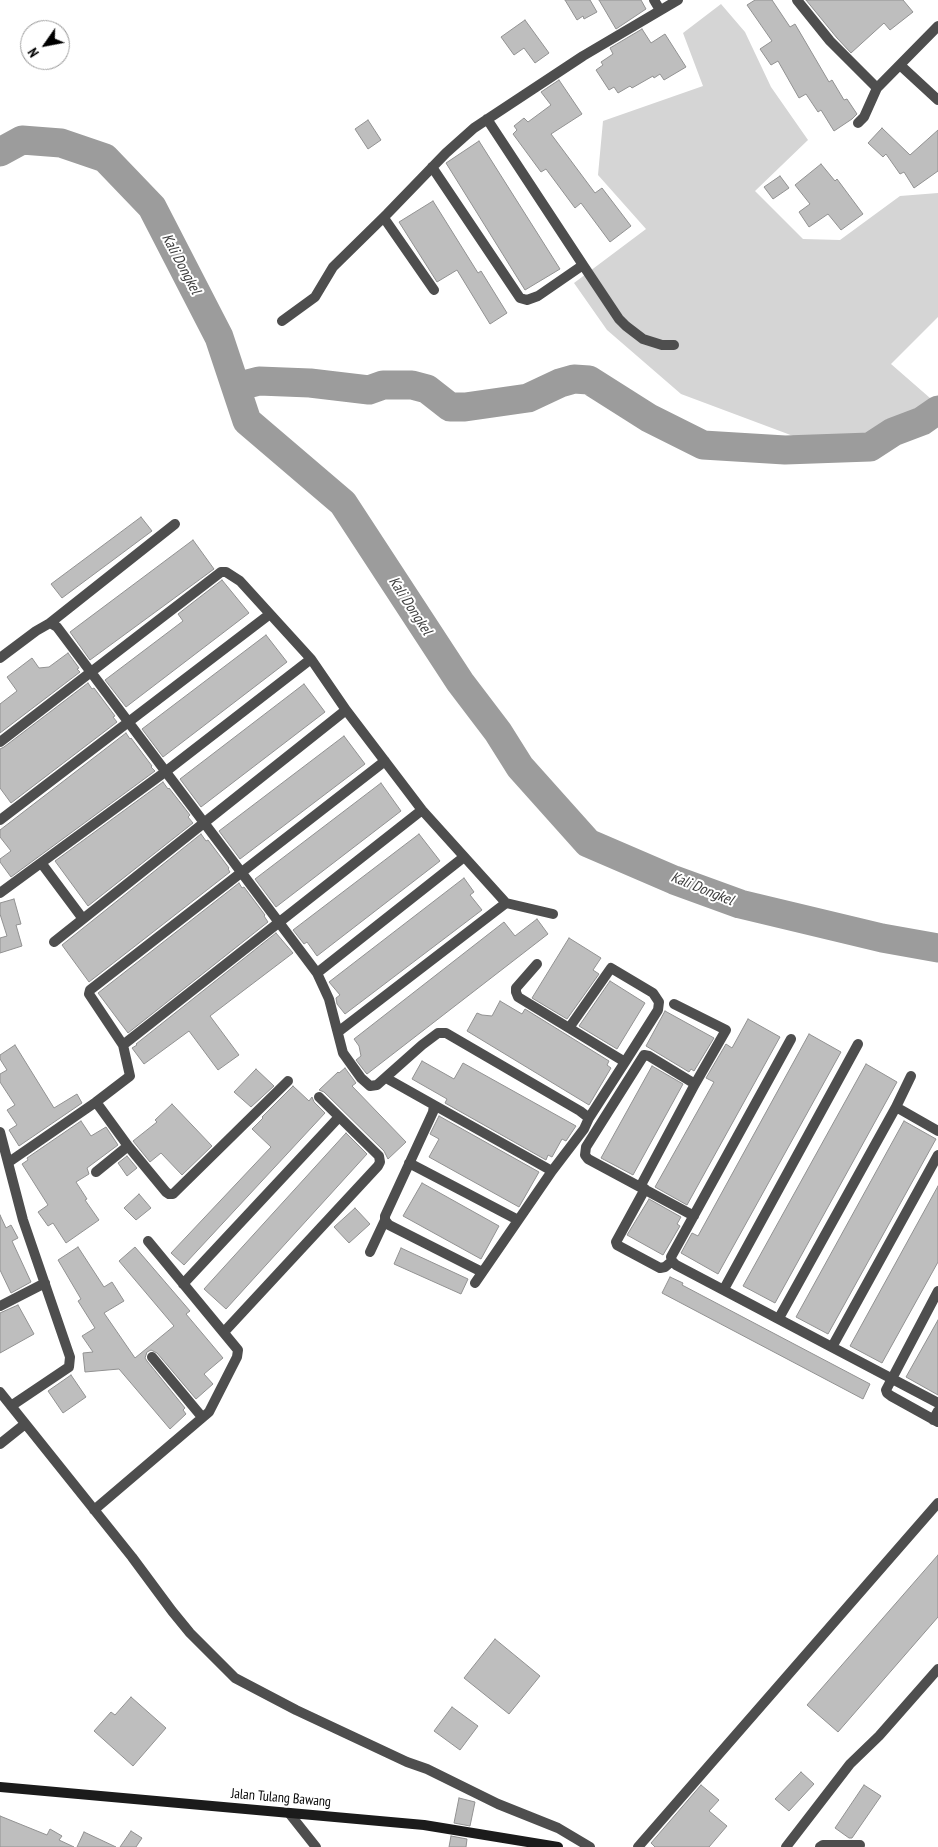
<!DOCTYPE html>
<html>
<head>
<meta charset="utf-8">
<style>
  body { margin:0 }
  #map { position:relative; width:938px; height:1847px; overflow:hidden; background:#fff; font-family:"PT Sans Narrow",sans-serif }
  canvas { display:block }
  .north { position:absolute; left:20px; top:20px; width:50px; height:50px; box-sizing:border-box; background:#fff; border:1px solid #999; border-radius:50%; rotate:237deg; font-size:14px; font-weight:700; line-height:20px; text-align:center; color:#000 }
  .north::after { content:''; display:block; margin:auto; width:18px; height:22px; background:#000; clip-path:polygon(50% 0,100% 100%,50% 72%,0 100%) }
</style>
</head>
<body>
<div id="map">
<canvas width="938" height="1847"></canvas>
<div class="north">N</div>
</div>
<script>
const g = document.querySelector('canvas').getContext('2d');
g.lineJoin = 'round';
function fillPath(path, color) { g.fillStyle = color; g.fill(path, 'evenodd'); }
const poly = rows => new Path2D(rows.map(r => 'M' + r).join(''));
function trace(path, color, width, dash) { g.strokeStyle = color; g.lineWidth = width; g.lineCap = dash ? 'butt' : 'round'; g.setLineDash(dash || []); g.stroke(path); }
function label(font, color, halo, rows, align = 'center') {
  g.font = font + ' "PT Sans Narrow",sans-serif'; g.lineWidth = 4; g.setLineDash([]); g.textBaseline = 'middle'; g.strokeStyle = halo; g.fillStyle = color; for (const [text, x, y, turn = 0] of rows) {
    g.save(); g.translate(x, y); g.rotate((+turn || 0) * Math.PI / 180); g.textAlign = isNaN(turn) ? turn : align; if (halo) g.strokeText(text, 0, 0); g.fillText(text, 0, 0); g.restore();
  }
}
fillPath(poly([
  [721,4,745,32,771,87,808,140,755,191,803,239,840,240,900,196,938,193,938,317,891,364,938,405,938,419,852,458,681,394,607,330,574,283,646,229,598,175,603,121,703,86,683,33]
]), '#d5d5d5');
trace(poly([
  [0,152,22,140,61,143,105,158,152,207,219,337,247,421,343,503,460,682,498,732,520,767,588,843,674,880,740,904,882,938,938,948],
  [236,387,259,381,310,383,369,390,383,385,412,385,427,389,450,407,465,407,528,398,560,383,574,379,589,380,649,418,703,445,785,450,870,447,893,432,922,421,938,410]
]), '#9c9c9c', 29);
const building = poly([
  [565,0,590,0,597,12,584,19,583,16,577,20,565,0],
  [599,0,641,0,646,9,616,29,599,0],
  [755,0,772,0,790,27,795,24,829,82,832,80,844,100,847,99,857,114,852,119,834,131,821,110,818,112,806,94,799,98,778,61,771,65,760,49,772,41,747,5,755,0],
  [806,0,903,0,913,12,890,30,884,23,851,53,837,38,806,0],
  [525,20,549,53,535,63,524,48,514,55,501,37,525,20],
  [642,29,651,43,665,34,686,67,664,80,660,74,654,78,653,76,632,88,630,86,618,93,614,87,609,90,596,70,603,65,601,62,613,54,610,48,642,29],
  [559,80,582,114,551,134,595,193,602,188,631,226,610,242,581,203,575,208,546,169,541,172,513,134,517,130,514,126,524,118,528,122,551,105,541,92,559,80],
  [368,120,381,140,368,149,355,129,368,120],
  [882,128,910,155,938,130,938,171,914,188,904,172,900,174,886,154,883,157,868,143,882,128],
  [479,141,560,269,525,290,446,163,479,141],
  [821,164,835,181,837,179,863,214,841,230,828,214,809,227,799,212,810,204,795,185,821,164],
  [780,176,789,188,773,199,764,187,780,176],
  [433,201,478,273,481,271,507,313,490,324,457,270,437,282,399,222,433,201],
  [141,517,152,531,62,598,51,584,141,517],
  [193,540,214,569,90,660,70,632,193,540],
  [222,580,249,613,126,707,105,680,183,621,178,614,222,580],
  [266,635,287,662,163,757,142,729,266,635],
  [68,653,79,668,77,669,80,672,0,733,0,704,17,691,7,677,32,658,39,668,49,667,68,653],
  [88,683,92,689,94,688,115,716,113,717,117,722,11,803,0,788,0,749,4,747,88,683],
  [304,684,325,712,201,807,180,779,304,684],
  [126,733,130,739,131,738,152,766,151,767,155,771,11,877,0,862,0,859,11,851,0,837,0,830,126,733],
  [344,736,365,764,240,859,219,831,344,736],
  [163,782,168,789,169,788,190,815,188,817,193,823,88,906,55,861,163,782],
  [381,783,401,811,276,907,255,879,381,783],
  [201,834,206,841,208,840,229,868,228,869,230,872,89,982,62,945,201,834],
  [419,834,440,861,317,956,307,942,304,944,293,930,419,834],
  [464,878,474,892,470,895,482,910,345,1014,337,1004,336,998,340,995,329,982,464,878],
  [239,883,242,888,244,887,265,915,264,916,268,922,128,1033,98,993,239,883],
  [14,899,21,924,16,925,22,946,0,953,0,938,7,936,0,914,0,903,14,899],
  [537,919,548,934,367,1074,366,1073,356,1060,361,1056,359,1046,354,1039,504,922,515,936,537,919],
  [276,933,293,953,210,1016,239,1055,218,1070,189,1031,144,1064,132,1048,137,1045,136,1044,276,933],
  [569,938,601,958,593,970,599,974,567,1019,532,998,569,938],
  [610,981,645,1003,617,1049,579,1026,610,981],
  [500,1001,522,1014,525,1009,609,1061,607,1065,611,1068,589,1105,467,1031,477,1013,482,1015,492,1016,500,1001],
  [665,1011,714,1038,694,1071,691,1069,689,1072,646,1046,665,1011],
  [748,1019,780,1037,687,1205,655,1187,714,1082,706,1078,726,1044,732,1048,748,1019],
  [809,1034,841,1052,718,1274,681,1253,692,1233,698,1236,809,1034],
  [15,1045,54,1108,77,1094,82,1103,19,1146,9,1130,17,1125,7,1110,15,1105,0,1082,0,1074,7,1070,0,1059,0,1055,15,1045],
  [422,1061,454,1079,463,1063,576,1126,566,1141,562,1139,552,1157,548,1155,546,1160,445,1103,447,1099,412,1079,422,1061],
  [866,1064,897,1082,775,1303,743,1286,866,1064],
  [652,1066,683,1084,633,1175,601,1158,652,1066],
  [345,1068,356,1083,352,1086,406,1142,388,1159,384,1151,324,1092,319,1090,338,1072,339,1073,345,1068],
  [256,1069,274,1086,251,1107,234,1092,256,1069],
  [293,1086,309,1101,312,1097,314,1102,325,1113,184,1265,171,1253,271,1147,252,1129,263,1118,262,1117,293,1086],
  [172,1104,212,1146,182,1175,161,1153,150,1162,133,1141,157,1122,155,1120,172,1104],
  [439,1116,539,1172,519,1207,429,1157,439,1139,430,1134,439,1116],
  [81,1121,91,1136,106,1127,118,1145,87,1168,89,1174,76,1182,87,1199,85,1200,99,1220,66,1243,53,1223,48,1226,38,1212,48,1205,22,1164,28,1160,27,1158,81,1121],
  [904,1121,936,1139,828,1334,796,1317,904,1121],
  [346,1133,367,1154,226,1309,204,1289,346,1133],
  [127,1156,137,1168,127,1176,118,1163,127,1156],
  [422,1183,499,1226,481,1259,403,1216,422,1183],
  [938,1186,938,1262,882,1363,850,1346,938,1186],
  [139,1194,151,1208,136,1220,124,1208,139,1194],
  [649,1199,681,1217,677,1224,680,1226,663,1255,627,1235,649,1199],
  [355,1208,370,1224,349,1243,334,1227,355,1208],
  [0,1215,6,1228,11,1225,18,1238,12,1241,31,1282,11,1293,0,1270,0,1215],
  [78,1247,104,1287,112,1282,124,1301,104,1313,135,1358,174,1326,119,1261,135,1247,190,1311,186,1314,223,1358,204,1374,213,1384,196,1399,157,1353,151,1350,147,1352,145,1358,147,1361,185,1408,183,1410,186,1414,170,1429,119,1369,85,1372,83,1353,93,1352,82,1336,95,1328,78,1301,81,1299,58,1260,78,1247],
  [401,1248,468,1279,461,1294,394,1264,401,1248],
  [670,1277,683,1283,682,1285,870,1384,863,1399,662,1293,670,1277],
  [18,1305,34,1334,0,1353,0,1313,18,1305],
  [938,1320,938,1395,906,1377,938,1320],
  [71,1375,86,1397,63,1413,48,1391,71,1375],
  [938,1555,938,1617,838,1732,807,1705,938,1555],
  [495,1639,540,1676,509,1714,464,1678,495,1639],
  [131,1697,166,1728,133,1766,94,1731,111,1712,115,1715,131,1697],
  [452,1707,478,1726,460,1750,434,1731,452,1707],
  [801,1772,814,1784,789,1811,775,1799,801,1772],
  [701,1785,719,1800,709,1811,727,1826,709,1847,655,1847,651,1843,701,1785],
  [864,1785,881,1796,852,1838,849,1838,835,1828,864,1785],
  [459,1798,475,1802,470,1826,454,1823,459,1798],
  [0,1816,47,1835,50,1829,62,1836,59,1840,74,1847,0,1847,0,1816],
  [131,1831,142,1838,136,1847,120,1847,131,1831],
  [84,1832,116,1847,77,1847,84,1832],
  [451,1836,467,1839,466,1847,449,1847,451,1836]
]);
fillPath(building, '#bebebe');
trace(building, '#929292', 1);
trace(poly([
  [654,0,660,10],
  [797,0,830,41,877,88,938,26],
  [900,65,938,100],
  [487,119,583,265],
  [858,123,864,117,877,88],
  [432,167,520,298,527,300,538,296,583,265,619,319,626,326,643,339,662,345,674,345],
  [384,218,434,290],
  [282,321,315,297,333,267,387,214,446,153,474,128,583,56,678,0],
  [50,623,175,524],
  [0,658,36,631,50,623,57,627,317,973,329,999,343,1053,361,1078,370,1086,377,1085,422,1045,438,1033,446,1033,580,1111,589,1118,584,1129,552,1171,475,1283],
  [0,742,221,572,226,572,240,581,311,659,346,710,422,810,506,903],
  [0,820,270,614],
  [42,864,83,919],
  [0,893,165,772,311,659],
  [54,942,346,710],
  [537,964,516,988,516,992,518,997,625,1062,589,1118],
  [317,973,464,857],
  [674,1004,726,1030,695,1084],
  [569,1028,611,968,653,993,659,1002,658,1010,625,1062],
  [338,1032,506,903,553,914],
  [791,1039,671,1257,672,1261,676,1265,938,1403],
  [123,1045,422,810],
  [911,1076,896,1107,938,1131],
  [386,1078,434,1105,433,1112,385,1216,385,1220,389,1225,482,1272],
  [96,1102,130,1076,123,1045,89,994,90,990,385,761],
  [434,1105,552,1171],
  [0,1132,23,1220,70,1357,69,1367,11,1406],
  [128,1146,166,1192,169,1194,173,1194,288,1081],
  [9,1162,96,1102,128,1146,96,1172],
  [409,1163,518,1220],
  [640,1187,695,1084,649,1056,644,1055,586,1147,585,1155,588,1159,694,1216],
  [645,1189,616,1242,617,1245,660,1268,665,1267,672,1261],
  [370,1252,385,1220],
  [183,1284,339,1117],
  [724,1289,858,1044],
  [938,1291,886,1390,887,1393,891,1396,938,1422],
  [0,1306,45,1283],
  [779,1318,896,1107],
  [224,1332,378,1166,380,1162,379,1156,319,1097],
  [832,1347,938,1155],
  [152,1357,202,1417],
  [0,1392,132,1557,172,1611,190,1633,235,1678,296,1710,407,1762,427,1769,498,1804,558,1828,590,1847],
  [933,1420,938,1411],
  [0,1444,25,1424],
  [94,1510,209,1412,237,1357,238,1350,148,1241],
  [289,1813,316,1847],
  [638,1847,938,1503],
  [786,1847,850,1764,879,1736,938,1669],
  [820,1847,823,1845,860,1845]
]), '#4e4e4e', 10);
trace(poly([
  [0,1787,424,1825,558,1847]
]), '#1b1b1b', 10);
label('14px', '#000', '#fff', [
  ["Jalan Tulang Bawang",281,1798,5]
]);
label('italic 15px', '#3d3d3d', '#fff', [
  ["Kali Dongkel",181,264,62],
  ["Kali Dongkel",410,606,57],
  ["Kali Dongkel",702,889,22]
]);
</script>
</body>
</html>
